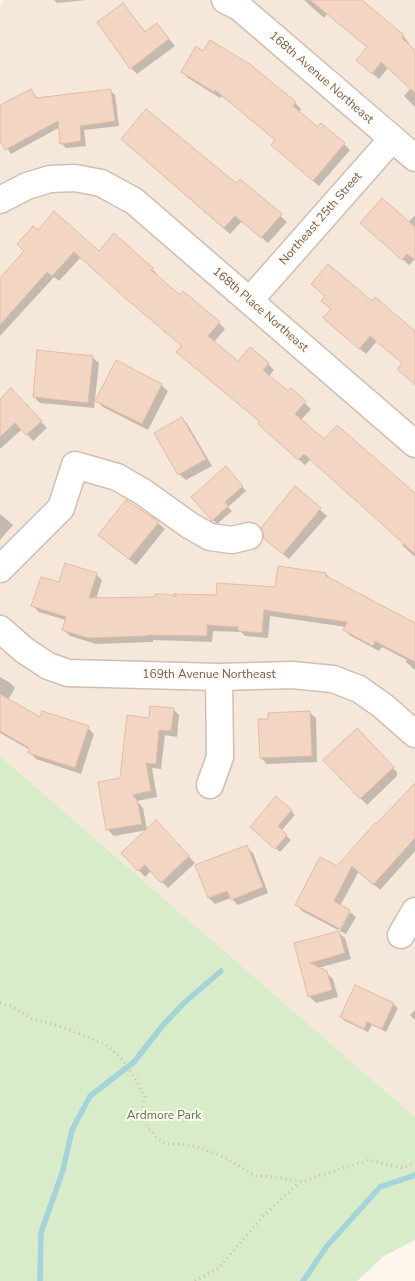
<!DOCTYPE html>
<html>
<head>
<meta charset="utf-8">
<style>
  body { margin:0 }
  canvas { display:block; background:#fdf6ec }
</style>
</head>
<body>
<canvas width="415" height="1281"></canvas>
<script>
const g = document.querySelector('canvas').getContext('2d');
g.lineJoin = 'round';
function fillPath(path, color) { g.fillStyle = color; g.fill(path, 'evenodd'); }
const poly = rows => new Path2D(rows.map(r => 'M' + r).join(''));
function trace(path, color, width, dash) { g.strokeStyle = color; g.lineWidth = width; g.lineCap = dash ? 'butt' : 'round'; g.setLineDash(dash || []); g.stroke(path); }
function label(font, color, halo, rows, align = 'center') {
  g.font = font + ' "Nunito Sans",sans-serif'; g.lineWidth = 4; g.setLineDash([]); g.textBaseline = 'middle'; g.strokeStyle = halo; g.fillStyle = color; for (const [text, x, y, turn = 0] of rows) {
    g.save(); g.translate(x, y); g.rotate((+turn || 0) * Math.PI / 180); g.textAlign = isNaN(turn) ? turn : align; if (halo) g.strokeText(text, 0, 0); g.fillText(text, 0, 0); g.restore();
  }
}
fillPath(poly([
  [5,0,415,0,415,1117,0,756,0,5]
]), '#f5e8da');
fillPath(poly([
  [0,756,415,1117,415,1240,384,1256,357,1281,0,1281]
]), '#d8ecc9');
fillPath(poly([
  [54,0,86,0,57,3],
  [304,0,362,1,403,36,409,43,408,45,415,51,415,107,404,96,411,88,388,68,379,79,363,66,368,48,327,14,324,18],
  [123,4,146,33,157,24,175,46,137,74,131,68],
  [204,52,295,103,301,109,299,112,318,128,344,144,350,150,319,186,279,151,277,141,222,96,220,98,188,78,182,72],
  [31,90,38,99,110,90,115,95,119,126,84,130,86,146,66,148,61,143,60,127,11,154,2,141,0,143,0,107],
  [128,145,237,185,240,180,287,222,268,243,242,221,230,234],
  [415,215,415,259,409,265,368,229,408,223],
  [38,231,152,269,158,275,157,276,180,296,219,323,225,329,214,342,238,363,251,349,268,364,274,370,269,376,288,393,291,390,311,409,301,420,325,441,415,494,415,557,402,545,404,543,311,459,305,465,266,431,262,423,183,346,81,257,59,281,54,277,0,336,0,280,26,252],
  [372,303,415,335,415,383,404,364,377,341,366,354,331,324],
  [92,357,99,363,94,408,40,403,34,397],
  [161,385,168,391,148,430,103,407,96,400],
  [17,396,47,428,33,441,22,429,0,449,0,400],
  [182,418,188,425,212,466,186,480,179,474,156,433],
  [232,475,246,491,228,507,232,511,217,524,213,520],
  [295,488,327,516,289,559,271,544],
  [127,501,158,523,165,529,136,565,106,541],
  [0,514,13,525,0,540],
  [96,574,102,580,96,599,180,600,217,597,276,588,326,574,332,580,415,625,415,670,406,662,407,660,382,647,379,651,351,636,344,630,346,627,270,616,268,638,245,636,241,632,213,631,212,642,153,640,153,642,96,644,70,636,64,630,66,620,39,612,33,606,60,584],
  [0,677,9,682,15,688,8,700,41,719,88,728,94,734,81,774,36,759,29,752,30,750,0,733],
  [173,709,179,715,177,737,165,735,161,769,152,768,157,797,137,801,143,808,147,830,114,836,108,830,99,783,121,779,150,719],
  [309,712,316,718,317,762,267,764,261,758,269,720],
  [357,730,397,772,397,776,367,805,325,760],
  [415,785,415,851,380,890,359,871,340,906,350,911,348,911,338,930,302,911,296,904,337,867],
  [291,811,295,815,281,831,291,840,280,852,256,831],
  [162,828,195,863,168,888,151,871,145,877,123,853],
  [246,847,253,853,268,893,238,905,231,898,215,904,209,898],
  [350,912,356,917,346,934,340,931],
  [339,933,345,938,351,959,318,968,326,972,333,979,338,997,316,1003,309,996,295,944],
  [393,1004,398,1008,386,1032,372,1025,368,1032,345,1021,341,1017],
  [415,1010,415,1020,410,1015]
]), '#0003');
trace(poly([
  [40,1281,41,1233,63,1170,72,1130,90,1096,134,1062,163,1025,185,1002,221,971],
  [303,1281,327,1246,380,1187,415,1175]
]), '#a5d3da', 5.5);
const building = poly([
  [310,0,362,0,404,35,402,38,415,50,415,93,381,62,372,74,356,60,367,47,310,0],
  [123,3,145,32,157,23,169,39,130,69,97,22,123,3],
  [210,40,251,65,296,102,293,106,318,127,321,123,345,143,313,181,271,145,275,140,215,90,214,92,181,72,196,46,203,51,210,40],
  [31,89,36,98,111,89,115,121,80,126,81,141,60,144,58,121,5,150,0,140,0,105,31,89],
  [146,109,236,183,240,179,282,214,261,238,235,216,224,228,121,139,146,109],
  [382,198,415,227,415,260,407,254,402,260,360,223,382,198],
  [54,211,99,251,114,233,153,268,151,270,180,295,183,291,220,322,208,336,238,361,250,347,269,363,263,370,288,391,291,388,306,401,295,414,324,439,337,425,415,493,415,554,304,454,298,460,258,424,260,422,176,352,182,346,125,298,74,252,52,276,47,272,0,325,0,278,24,251,17,244,33,226,38,230,54,211],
  [328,264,372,301,375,297,415,331,415,385,397,369,402,363,370,336,359,349,323,318,331,309,321,301,325,296,311,284,328,264],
  [37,350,93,356,88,403,33,397,37,350],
  [116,360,162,384,142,424,95,401,116,360],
  [11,388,42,421,26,435,15,423,0,437,0,399,11,388],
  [182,417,206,459,178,475,154,433,182,417],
  [226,466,243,486,225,502,228,506,212,521,191,497,226,466],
  [295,486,321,508,283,554,263,538,264,533,261,528,295,486],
  [126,500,159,522,129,559,98,535,126,500],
  [65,563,97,573,89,598,155,597,155,594,166,594,177,597,173,594,216,595,217,583,275,587,278,566,326,573,326,576,415,623,415,662,375,641,373,646,343,630,347,622,264,610,262,633,238,631,238,627,207,625,207,636,147,635,147,636,88,638,62,630,66,617,31,606,41,577,59,582,65,563],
  [0,694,40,717,42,711,89,726,75,768,28,753,29,748,0,731,0,694],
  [150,706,174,708,171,731,159,730,156,764,146,763,151,791,132,795,137,800,142,824,106,830,98,782,120,778,127,715,149,718,150,706],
  [310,711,312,756,260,758,258,719,268,719,268,713,310,711],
  [357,728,394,767,360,799,323,760,357,728],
  [415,783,415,838,373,885,352,866,334,901,350,910,340,929,295,905,320,857,337,866,376,822,377,823,415,783],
  [276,796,292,810,278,826,287,835,275,849,250,827,276,796],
  [156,820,189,856,161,883,145,865,138,871,121,853,156,820],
  [247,845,263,887,231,900,227,891,208,898,195,865,247,845],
  [339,931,345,953,310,963,327,971,332,990,308,997,294,943,339,931],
  [355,985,394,1003,382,1029,367,1022,364,1029,340,1017,355,985]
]);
fillPath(building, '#f3d5c3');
trace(building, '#e6bba3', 1);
const minor = poly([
  [225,0,239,7,415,158],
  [0,200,27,186,50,179,75,178,101,183,134,201,415,444],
  [250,300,392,139],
  [0,569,61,508,75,465,117,477,143,492,189,525,210,537,232,540,249,536],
  [0,629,24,650,48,666,68,673,219,677,292,675,333,679,359,689,383,706,415,734],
  [210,785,220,757,219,677],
  [401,935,415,911]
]);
trace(minor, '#d1beb0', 29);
trace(poly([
  [0,1003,11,1006,30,1018,59,1026,105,1044,123,1060,134,1077,145,1097,141,1114,149,1129,157,1138,166,1144,182,1144,201,1148,224,1157,256,1176,276,1177,300,1182,369,1160,403,1168,415,1163],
  [195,1281,219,1268,263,1216,299,1183]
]), '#d9b8a5', 3, [1, 4]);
trace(minor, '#fff', 26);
label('12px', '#7a5c4d', '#fffaf3', [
  ["168th Avenue Northeast",321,78,41],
  ["Northeast 25th Street",321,219,-49],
  ["168th Place Northeast",260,310,41],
  ["169th Avenue Northeast",209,675]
]);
label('12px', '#537a41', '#fffaf3', [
  ["Ardmore Park",164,1116]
]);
</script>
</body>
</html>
